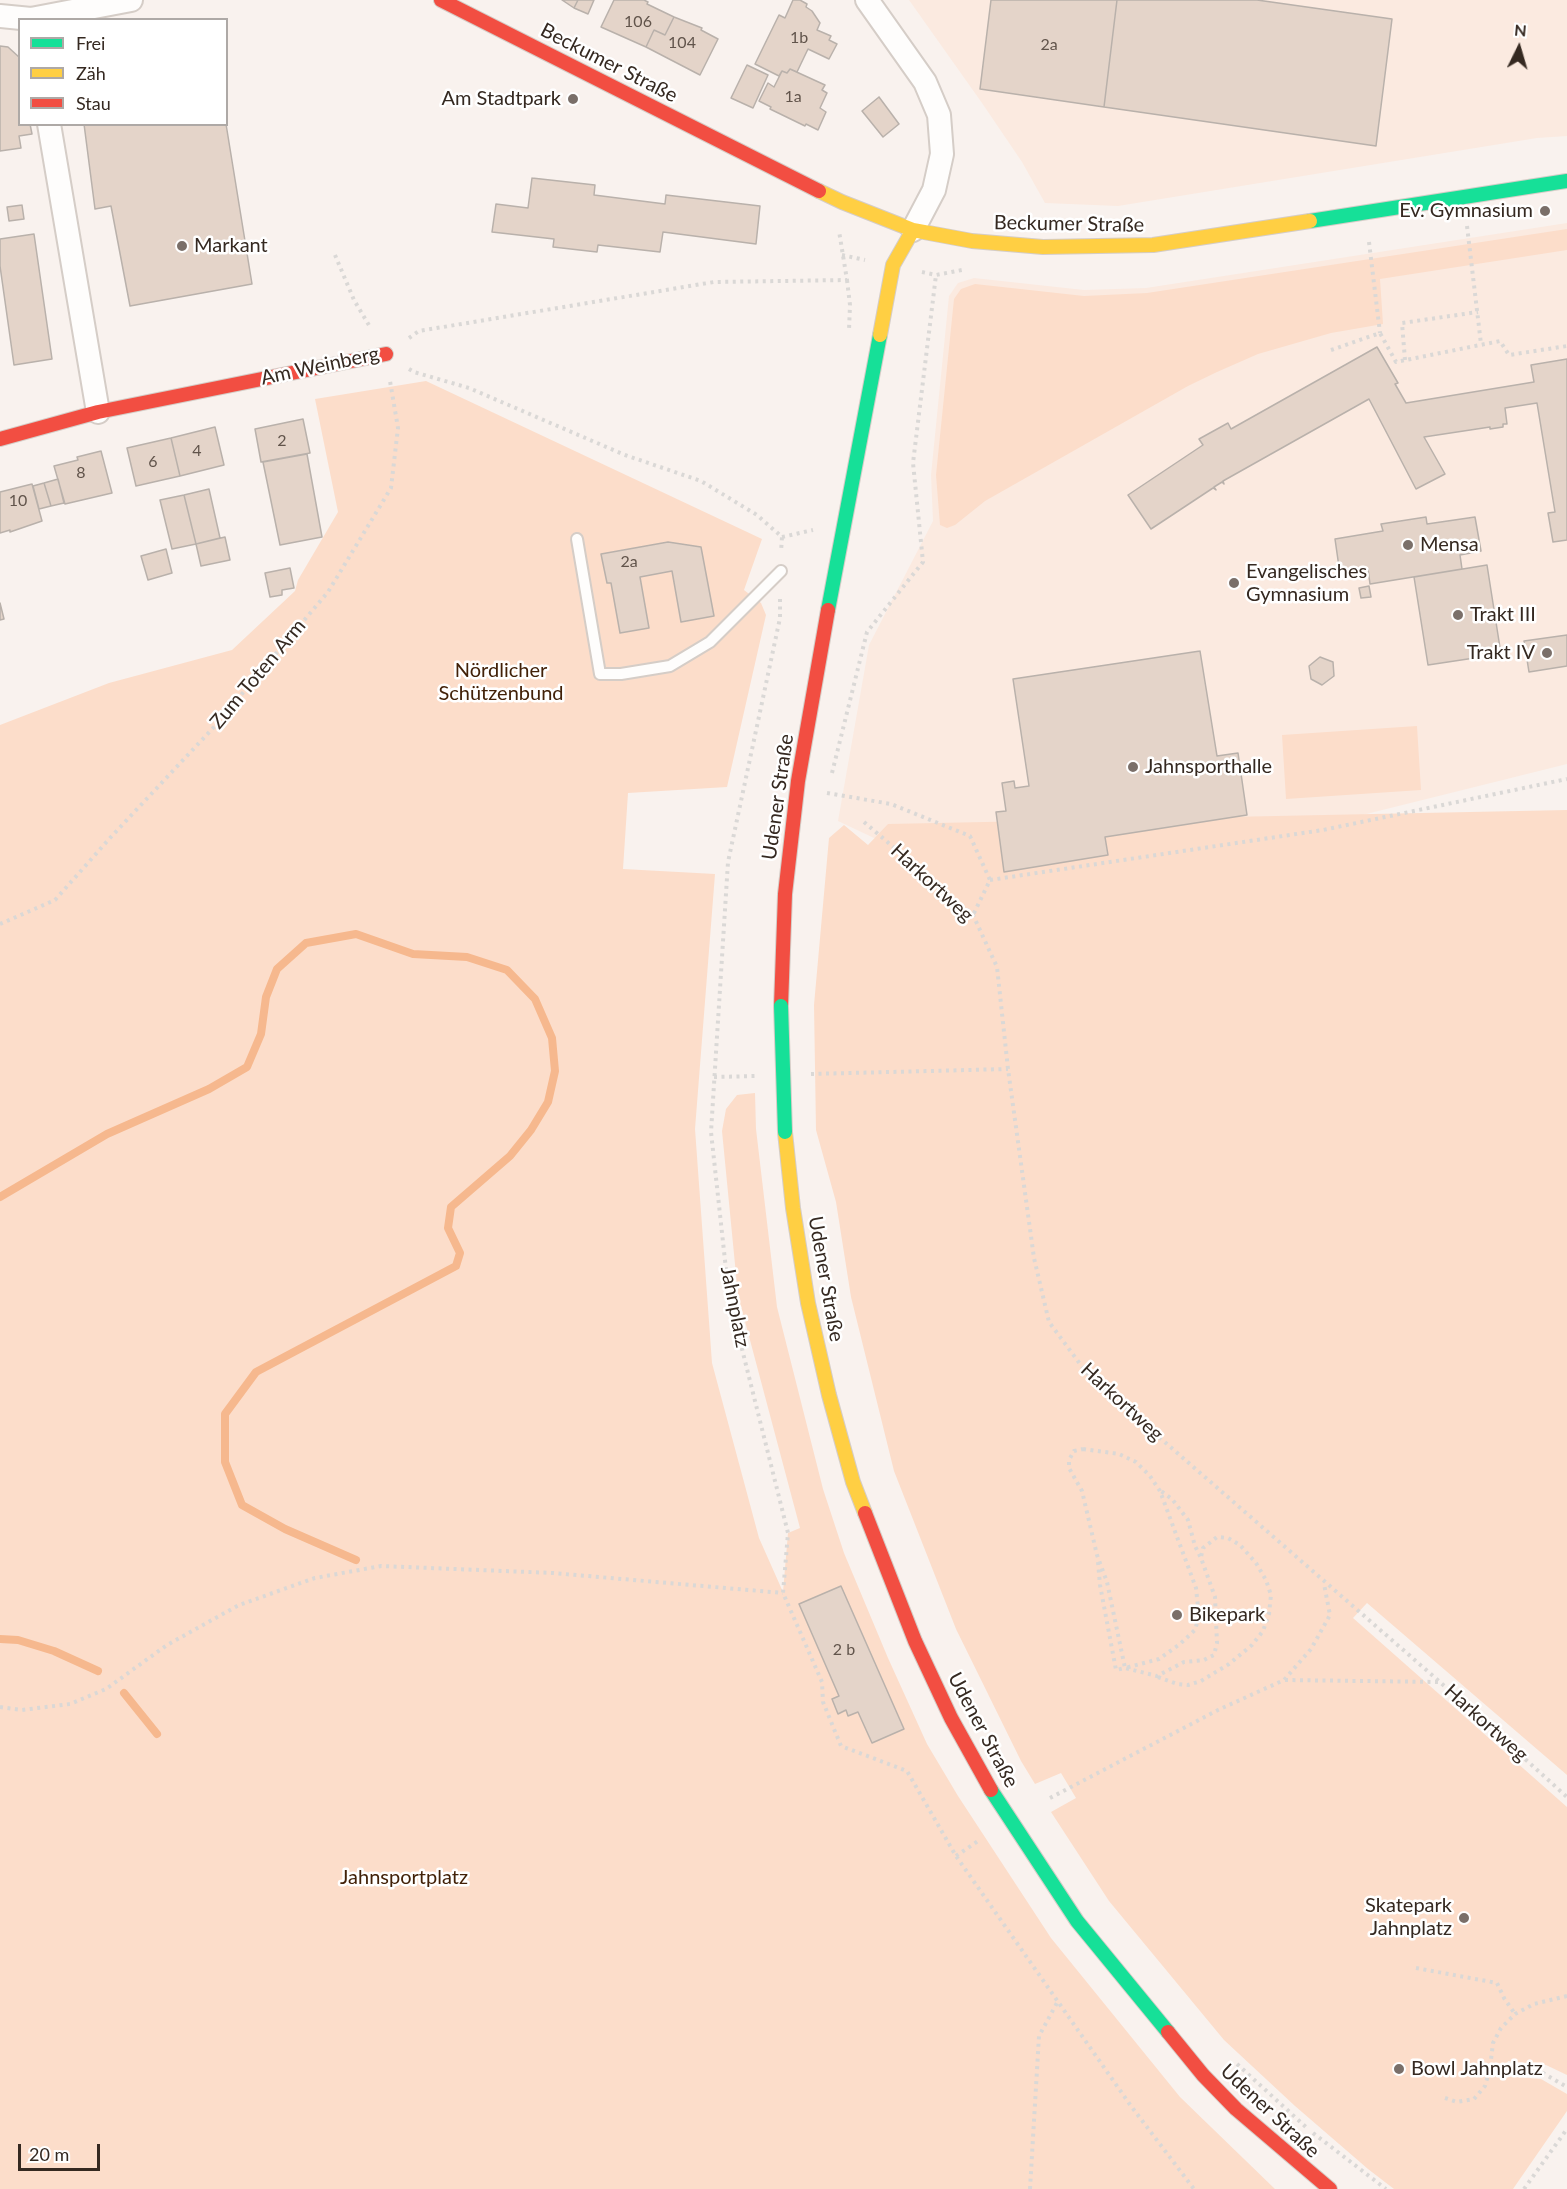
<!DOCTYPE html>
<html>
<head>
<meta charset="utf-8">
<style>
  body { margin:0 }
  #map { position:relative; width:1567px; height:2189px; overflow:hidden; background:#f9f2ee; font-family:Lato,sans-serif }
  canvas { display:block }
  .legend { position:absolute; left:18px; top:18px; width:210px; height:108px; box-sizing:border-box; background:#fff; border:2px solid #aea9a6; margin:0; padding:8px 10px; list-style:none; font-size:18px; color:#352921 }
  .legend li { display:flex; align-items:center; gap:12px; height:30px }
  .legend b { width:30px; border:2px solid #aea9a6 }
  .north { position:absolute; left:1489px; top:18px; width:60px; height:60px; -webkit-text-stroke:4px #fff; paint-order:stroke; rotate:5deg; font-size:16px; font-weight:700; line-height:24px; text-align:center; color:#352921 }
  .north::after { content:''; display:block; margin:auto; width:21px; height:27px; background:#352921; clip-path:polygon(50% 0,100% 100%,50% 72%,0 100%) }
  .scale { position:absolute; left:18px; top:2144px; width:82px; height:27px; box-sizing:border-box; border:3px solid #352921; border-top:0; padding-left:8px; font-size:18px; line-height:21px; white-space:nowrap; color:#352921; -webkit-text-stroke:4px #fff; paint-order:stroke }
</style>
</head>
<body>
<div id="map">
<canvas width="1567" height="2189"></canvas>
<ul class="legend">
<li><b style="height:8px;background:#16e098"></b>Frei</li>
<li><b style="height:8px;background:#ffcf43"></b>Zäh</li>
<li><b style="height:8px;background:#f24e42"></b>Stau</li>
</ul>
<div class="north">N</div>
<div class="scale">20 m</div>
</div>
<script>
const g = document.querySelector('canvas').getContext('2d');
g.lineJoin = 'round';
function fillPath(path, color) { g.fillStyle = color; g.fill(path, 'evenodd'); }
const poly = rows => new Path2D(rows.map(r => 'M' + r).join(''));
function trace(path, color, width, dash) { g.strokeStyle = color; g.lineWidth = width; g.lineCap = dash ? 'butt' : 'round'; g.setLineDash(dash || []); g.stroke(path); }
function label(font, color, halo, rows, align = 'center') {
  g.font = font + ' Lato,sans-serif'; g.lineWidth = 5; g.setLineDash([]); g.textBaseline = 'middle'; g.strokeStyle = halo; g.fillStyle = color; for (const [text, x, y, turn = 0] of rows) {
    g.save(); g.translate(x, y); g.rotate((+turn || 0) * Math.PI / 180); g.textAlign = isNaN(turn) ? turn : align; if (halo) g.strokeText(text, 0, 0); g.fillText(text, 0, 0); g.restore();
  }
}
fillPath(poly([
  [909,0,1567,0,1567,136,1537,138,1118,206,1045,203,1022,162,982,103],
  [1567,223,1567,764,1262,840,980,888,838,821,869,645,933,521,931,475,949,296,958,283,974,278,1084,290,1146,288]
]), '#fbeae0');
fillPath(poly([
  [1567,229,1567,250,1380,279,1383,324,1331,333,1258,354,1217,372,1188,386,985,501,955,525,947,528,940,525,936,475,954,299,961,289,975,284,1084,296,1147,293],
  [426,381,762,539,744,590,761,603,766,615,727,787,628,793,623,869,715,874,695,1129,712,1363,759,1538,783,1592,788,1533,800,1528,738,1295,722,1131,726,1109,737,1095,755,1093,756,1129,777,1307,823,1489,844,1553,888,1658,927,1744,958,1796,1051,1938,1180,2097,1275,2189,0,2189,0,725,109,683,232,650,295,591,298,580,338,512,315,399],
  [1417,726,1421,790,1286,799,1282,735],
  [1567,810,1567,1775,1367,1603,1353,1618,1567,1807,1567,2075,1546,2065,1508,2061,1503,2076,1541,2079,1567,2094,1567,2111,1513,2189,1394,2189,1368,2169,1295,2106,1224,2040,1109,1901,1051,1812,1076,1798,1061,1773,1035,1784,1021,1761,956,1629,894,1471,851,1297,836,1202,816,1130,814,1005,829,838,844,825,868,845,888,824]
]), '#fcddca');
trace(poly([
  [0,1197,107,1134,209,1089,247,1067,261,1034,266,997,277,969,306,943,356,934,413,954,467,957,507,970,535,999,552,1038,555,1071,548,1102,531,1130,510,1156,451,1207,448,1228,460,1253,456,1266,256,1372,225,1414,225,1462,242,1505,285,1529,356,1560],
  [0,1639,18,1640,54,1651,98,1671],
  [124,1693,157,1734]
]), '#f6b88e', 8);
const building = poly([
  [562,0,578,0,574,8,562,0],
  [578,0,594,0,588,14,574,8,578,0],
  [614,0,644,0,648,2,647,4,674,17,665,35,654,30,646,47,601,27,614,0],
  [793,0,800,0,807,4,806,7,812,11,820,23,817,30,831,36,829,40,837,44,829,59,808,49,797,72,790,69,787,73,782,71,779,76,755,64,779,15,785,18,793,0],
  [991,0,1117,0,1104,107,980,89,991,0],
  [1117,0,1257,0,1392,19,1376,146,1104,107,1117,0],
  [674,17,702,28,701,30,718,39,700,75,646,47,654,30,665,35,674,17],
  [0,46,8,47,20,58,20,124,30,124,32,134,19,136,21,148,0,151,0,46],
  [747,65,768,75,753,108,731,98,747,65],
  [790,69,825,85,822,90,827,93,820,108,826,112,818,130,806,124,805,126,770,109,771,107,759,101,768,83,774,87,782,71,787,73,790,69],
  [879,97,899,124,883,137,862,111,879,97],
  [84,124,226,124,252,284,130,306,111,206,95,209,84,124],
  [532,178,595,185,594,195,665,204,666,195,760,206,756,244,663,232,660,252,598,245,597,252,553,247,554,239,492,232,496,204,528,208,532,178],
  [22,205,24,219,9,221,7,207,22,205],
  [34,234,52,359,14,365,0,266,0,239,34,234],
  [1377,347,1398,383,1395,384,1406,403,1534,382,1531,365,1567,359,1567,540,1553,542,1548,513,1555,512,1537,403,1505,408,1507,424,1503,424,1503,427,1490,429,1490,427,1424,437,1445,474,1416,489,1369,399,1223,481,1224,484,1222,482,1214,487,1216,490,1213,488,1151,529,1128,495,1203,445,1199,439,1228,423,1231,429,1377,347],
  [303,419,310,453,261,462,255,429,303,419],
  [215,427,224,465,180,476,171,438,215,427],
  [171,438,180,476,136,486,127,448,171,438],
  [101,451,112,493,65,504,54,466,78,460,77,457,101,451],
  [307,454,322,537,280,545,263,462,307,454],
  [58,479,64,503,51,506,44,483,58,479],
  [44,483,51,506,39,509,33,486,44,483],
  [32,484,42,521,10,532,10,530,0,533,0,492,32,484],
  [209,489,220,538,196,544,184,495,209,489],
  [184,495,196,544,172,549,160,500,184,495],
  [1426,517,1427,524,1475,517,1481,551,1460,555,1462,569,1370,584,1368,569,1340,574,1335,539,1383,531,1381,524,1426,517],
  [225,537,230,560,201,566,196,544,225,537],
  [668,542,701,547,714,616,681,622,672,571,640,577,649,628,620,633,611,583,607,583,601,554,668,542],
  [166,549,172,573,148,580,141,556,166,549],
  [1487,565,1501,654,1428,665,1414,577,1487,565],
  [290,568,294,588,282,590,282,595,270,597,265,573,290,568],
  [1369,586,1371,597,1361,598,1359,588,1369,586],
  [0,603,4,619,0,620,0,603],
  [1567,635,1567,666,1529,672,1524,641,1567,635],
  [1200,651,1217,756,1238,753,1247,815,1105,837,1108,855,1004,872,996,812,1006,811,1002,783,1014,781,1015,788,1029,786,1013,679,1200,651],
  [1320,657,1333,662,1334,676,1322,685,1311,679,1309,666,1320,657],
  [841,1586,904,1729,872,1743,858,1712,848,1716,846,1710,838,1714,832,1699,839,1696,799,1604,841,1586]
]);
fillPath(building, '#e4d4c9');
trace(building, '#b9b1ab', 1.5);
const lane = poly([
  [577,539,600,674,621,674,670,666,710,642,781,571]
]);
const street = poly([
  [867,0,925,82,939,115,942,154,934,190,913,230],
  [0,16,31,19,131,0],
  [49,124,98,412]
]);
const fast = poly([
  [1310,221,1567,181],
  [828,610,880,335],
  [991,1790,1077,1921,1168,2032]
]);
const slow = poly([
  [819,191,842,202,913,230,972,241,1043,247,1153,245,1310,221],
  [880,335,893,265,913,230],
  [785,1132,793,1208,808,1303,829,1395,853,1482,865,1513]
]);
const jam = poly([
  [441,0,819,191],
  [0,439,98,412,386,354],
  [781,1006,785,894,798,781,828,610],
  [865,1513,915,1641,951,1718,991,1790],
  [1168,2032,1203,2075,1236,2109,1330,2189]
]);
trace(lane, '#d5cdc7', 14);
trace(street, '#d5cdc7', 26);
trace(fast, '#d5cdc7', 16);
trace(slow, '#d5cdc7', 16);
trace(jam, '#d5cdc7', 16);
trace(poly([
  [1467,226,1481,344],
  [1369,242,1380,333],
  [335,255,354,300,370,327],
  [842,255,865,260],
  [922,272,936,275,962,270],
  [847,280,850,305,849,330],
  [409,338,419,331,714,282,847,280,839,231],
  [1331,350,1380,333,1396,362,1500,341,1509,355,1567,346],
  [1405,360,1402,323,1478,312],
  [409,369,414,372,469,388,625,455,701,481,757,515,782,537,781,552],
  [782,537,813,530],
  [780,599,780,618,728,862,711,1132,729,1297,788,1533,783,1593,822,1682,823,1702,841,1746,907,1771,956,1856,1131,2106,1194,2189],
  [832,773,867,632,923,562,913,463,936,275],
  [827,793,891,804,970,836,990,880,973,915],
  [864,822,973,915,997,967,1008,1069,1034,1258,1049,1322,1089,1376,1440,1682,1567,1797],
  [990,880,1323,830,1567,779],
  [0,924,55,900,110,838,214,727,328,592,391,488,398,428,390,381],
  [811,1074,1008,1069],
  [714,1077,755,1076],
  [1083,1449,1119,1454,1136,1462,1150,1476,1160,1491,1196,1588,1199,1616,1195,1630,1180,1644,1159,1659,1125,1668,1107,1582,1097,1555,1082,1491,1069,1468,1069,1460,1074,1451,1083,1449],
  [1098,1562,1100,1585,1116,1670,1125,1668,1157,1676,1184,1662,1204,1660,1214,1655,1217,1643,1215,1597,1201,1558,1195,1546,1188,1520,1172,1499,1161,1491],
  [1158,1677,1177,1684,1188,1685,1201,1681,1229,1664,1252,1645,1263,1631,1269,1614,1271,1595,1266,1580,1256,1563,1240,1545,1228,1538,1217,1537,1203,1548,1201,1557],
  [1285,1680,1439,1682],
  [0,1707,22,1710,70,1704,106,1689,167,1645,239,1605,315,1578,381,1566,553,1573,783,1593],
  [1050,1798,1218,1710,1284,1680,1311,1649,1330,1615,1324,1584],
  [956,1856,978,1841],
  [1416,1968,1497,1983,1504,1998,1515,2014],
  [1237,2064,1307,2128],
  [1490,2068,1543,2073,1567,2087],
  [1445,2098,1457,2102,1474,2099,1485,2086,1490,2068,1493,2043,1501,2028,1515,2014,1534,2004,1567,1996],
  [1313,2133,1386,2189],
  [1030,2189,1039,2036,1058,2001],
  [1524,2189,1567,2129]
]), '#dad8d6', 4, [3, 4.5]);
trace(lane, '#fefdfc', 10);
trace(street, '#fefdfc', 22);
trace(fast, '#16e098', 14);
trace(slow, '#ffcf43', 14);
trace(jam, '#f24e42', 14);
const fastBridge = poly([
  [781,1006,785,1132]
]);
trace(fastBridge, '#d5cdc7', 16, []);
trace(fastBridge, '#16e098', 14);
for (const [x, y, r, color] of [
  [573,99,6,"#7a6f69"],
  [1545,211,6,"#7a6f69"],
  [182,246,6,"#7a6f69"],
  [1408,545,6,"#7a6f69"],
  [1234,583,6,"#7a6f69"],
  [1458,615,6,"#7a6f69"],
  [1547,653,6,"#7a6f69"],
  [1133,767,6,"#7a6f69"],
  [1177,1615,6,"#7a6f69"],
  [1464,1918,6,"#7a6f69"],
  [1399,2069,6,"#7a6f69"]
]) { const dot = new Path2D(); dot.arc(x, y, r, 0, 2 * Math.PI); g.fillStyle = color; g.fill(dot); trace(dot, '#fff', 2); }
label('16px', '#61544b', null, [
  ["106",638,22],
  ["1b",799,38],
  ["104",682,43],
  ["2a",1049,45],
  ["1a",793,97],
  ["2",282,441],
  ["4",197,451],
  ["6",153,462],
  ["8",81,473],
  ["10",18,501],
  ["2a",629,562],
  ["2 b",844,1650]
]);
label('20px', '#352921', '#fff', [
  ["Beckumer Straße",609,63,27],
  ["Beckumer Straße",1069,224,1],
  ["Am Weinberg",320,366,-12],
  ["Zum Toten Arm",258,674,-50],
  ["Udener Straße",778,797,-82],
  ["Harkortweg",932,883,43],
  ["Udener Straße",826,1279,80],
  ["Jahnplatz",735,1307,79],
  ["Harkortweg",1122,1402,43],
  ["Harkortweg",1486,1723,42],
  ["Udener Straße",983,1730,62],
  ["Udener Straße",1270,2111,43]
]);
label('20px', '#352921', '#fff', [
  ["Am Stadtpark",561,99,"right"],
  ["Ev. Gymnasium",1533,211,"right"],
  ["Markant",194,246],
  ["Mensa",1420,545],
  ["Evangelisches",1246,572],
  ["Gymnasium",1246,595],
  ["Trakt III",1470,615],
  ["Trakt IV",1535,653,"right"],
  ["Jahnsporthalle",1145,767],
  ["Bikepark",1189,1615],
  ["Skatepark",1452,1906,"right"],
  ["Jahnplatz",1452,1929,"right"],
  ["Bowl Jahnplatz",1411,2069]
], 'left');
label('20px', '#422108', '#fff', [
  ["Nördlicher",501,671],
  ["Schützenbund",501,694],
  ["Jahnsportplatz",404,1878]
]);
</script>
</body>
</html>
